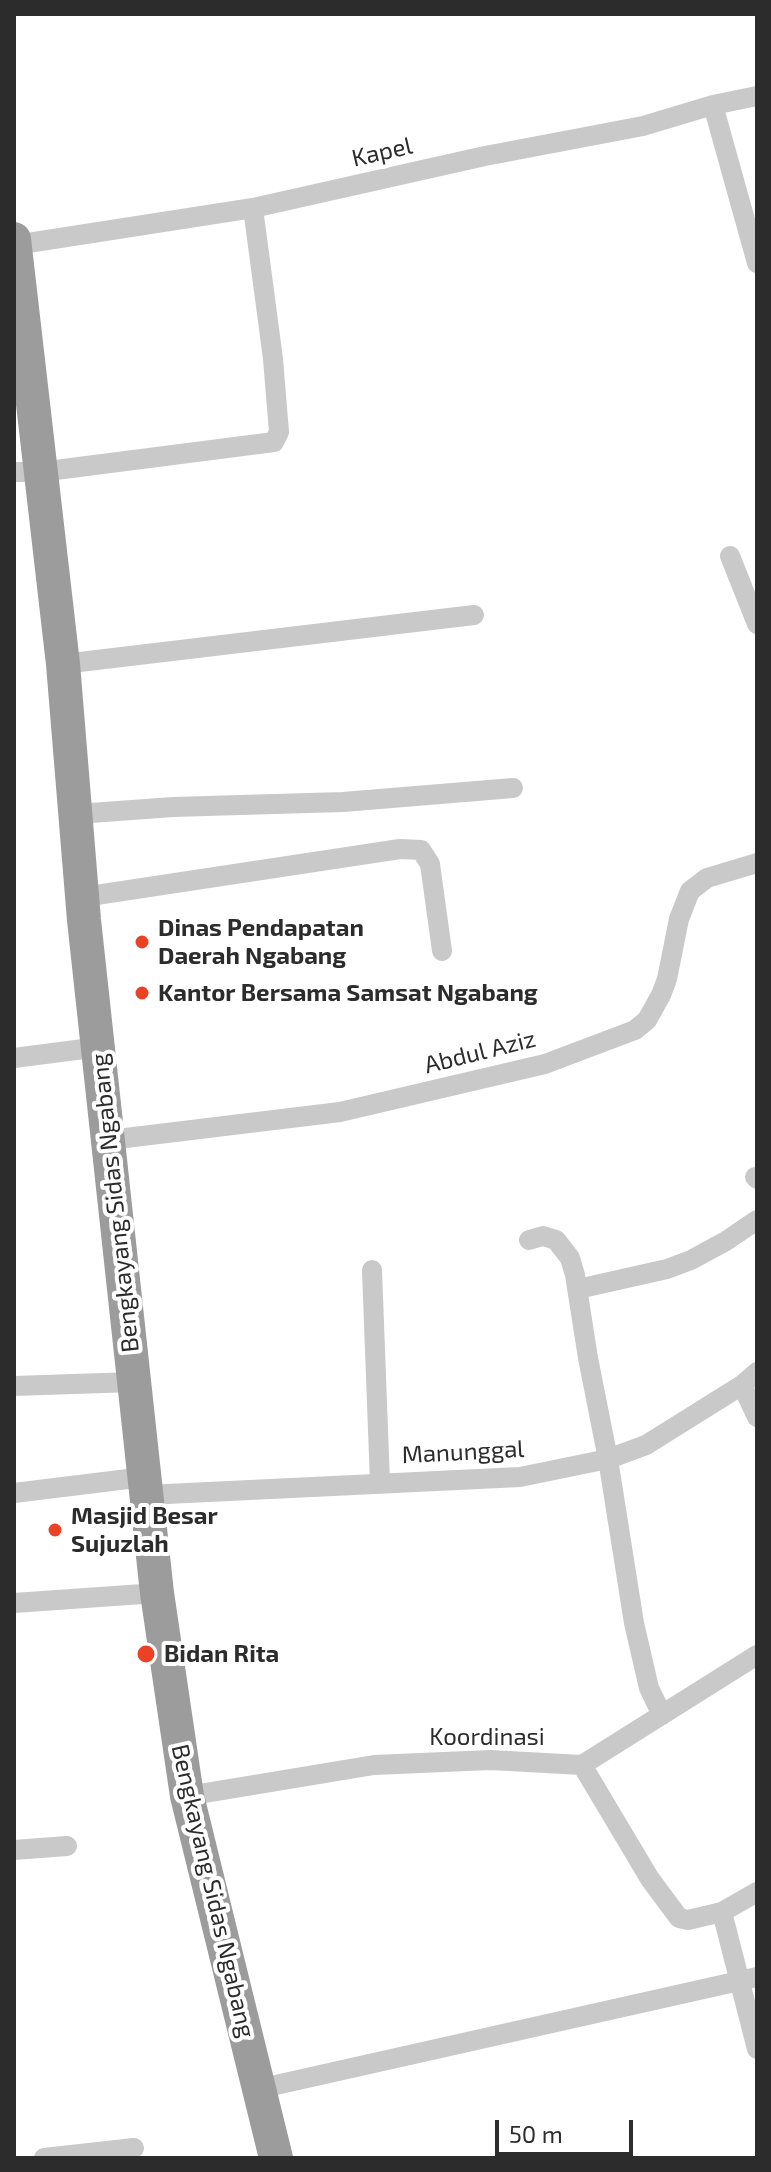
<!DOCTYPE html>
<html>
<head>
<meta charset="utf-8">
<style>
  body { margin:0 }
  #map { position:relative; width:771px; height:2172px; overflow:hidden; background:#fff; font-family:"Exo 2",sans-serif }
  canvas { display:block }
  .frame { position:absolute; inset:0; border:16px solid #2c2c2c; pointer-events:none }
  .scale { position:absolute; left:495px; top:2120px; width:138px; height:36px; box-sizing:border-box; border:4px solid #2c2c2c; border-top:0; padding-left:10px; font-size:24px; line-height:28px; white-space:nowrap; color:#2c2c2c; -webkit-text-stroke:6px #fff; paint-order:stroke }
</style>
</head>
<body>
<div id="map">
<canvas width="771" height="2172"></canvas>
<div class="frame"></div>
<div class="scale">50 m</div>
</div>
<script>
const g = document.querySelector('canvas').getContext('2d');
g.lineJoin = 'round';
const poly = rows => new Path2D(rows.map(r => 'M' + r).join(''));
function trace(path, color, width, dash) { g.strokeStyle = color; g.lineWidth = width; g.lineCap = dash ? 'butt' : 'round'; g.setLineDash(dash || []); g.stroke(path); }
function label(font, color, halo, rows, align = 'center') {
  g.font = font + ' "Exo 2",sans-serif'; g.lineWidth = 8; g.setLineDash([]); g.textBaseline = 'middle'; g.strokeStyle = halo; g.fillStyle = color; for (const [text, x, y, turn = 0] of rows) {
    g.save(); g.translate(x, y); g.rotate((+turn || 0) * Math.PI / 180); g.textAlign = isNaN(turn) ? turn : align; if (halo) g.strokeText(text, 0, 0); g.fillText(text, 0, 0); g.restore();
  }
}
trace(poly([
  [713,105,757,263],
  [15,245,253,208,485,156,643,126,713,105,757,96],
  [14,472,40,472,274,442,279,432,273,359,253,208],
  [730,556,757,624],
  [63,664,474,615],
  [77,814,173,807,343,802,513,788],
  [83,897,400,849,421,850,430,864,442,951],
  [14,1058,99,1047],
  [109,1140,340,1112,545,1064,635,1030,647,1020,661,995,667,979,679,919,690,891,707,878,757,863],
  [755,1177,757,1179],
  [529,1240,543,1236,556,1240,570,1258,575,1275,588,1358,608,1459,634,1623,649,1688,662,1715],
  [372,1270,380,1483],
  [578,1289,667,1269,691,1260,726,1241,757,1220],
  [742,1385,757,1417],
  [14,1386,133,1382],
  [14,1493,144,1477],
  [146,1495,520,1477,608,1459,646,1445,742,1385,757,1372],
  [14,1603,157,1593],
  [582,1765,650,1879,679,1918,688,1920,722,1912,757,1892],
  [187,1796,374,1765,490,1760,582,1765,757,1655],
  [14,1850,67,1846],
  [722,1912,757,2049],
  [258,2089,757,1977],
  [44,2158,134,2148]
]), '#c9c9c9', 20);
trace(poly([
  [14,239,63,664,84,920,157,1593,187,1796,276,2158]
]), '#9c9c9c', 34);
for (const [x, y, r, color] of [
  [142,942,8,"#eb4226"],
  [142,993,8,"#eb4226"],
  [55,1530,8,"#eb4226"],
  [146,1654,10,"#eb4226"]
]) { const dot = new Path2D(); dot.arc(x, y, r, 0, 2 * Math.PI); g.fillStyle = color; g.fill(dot); trace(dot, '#fff', 3); }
label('24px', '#2c2c2c', '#fff', [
  ["Kapel",382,152,-13],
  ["Abdul Aziz",480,1052,-14],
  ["Bengkayang Sidas Ngabang",115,1203,-96],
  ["Manunggal",463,1452,-3],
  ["Koordinasi",487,1737],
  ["Bengkayang Sidas Ngabang",213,1891,77]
]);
label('bold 24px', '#2c2c2c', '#fff', [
  ["Dinas Pendapatan",158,928],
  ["Daerah Ngabang",158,956],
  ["Kantor Bersama Samsat Ngabang",158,993],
  ["Masjid Besar",71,1516],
  ["Sujuzlah",71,1544],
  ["Bidan Rita",164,1654]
], 'left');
</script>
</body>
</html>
